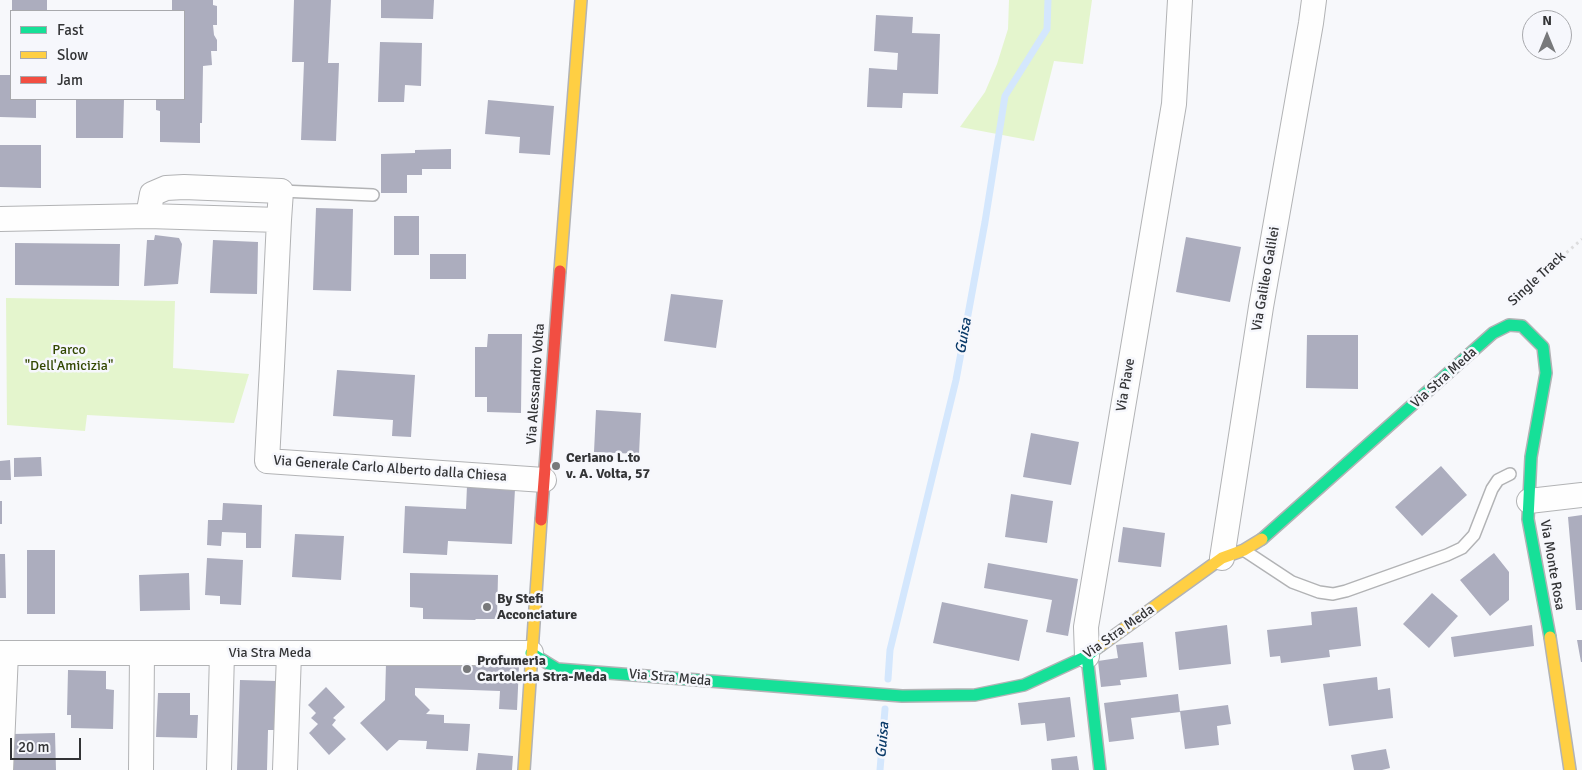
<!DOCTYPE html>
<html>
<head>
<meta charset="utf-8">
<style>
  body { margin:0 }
  #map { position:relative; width:1582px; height:770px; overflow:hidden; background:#f7f8fb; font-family:Signika,sans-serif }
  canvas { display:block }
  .legend { position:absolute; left:10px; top:10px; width:175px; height:90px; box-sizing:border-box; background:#f6f7fc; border:1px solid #a8a9ad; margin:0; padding:6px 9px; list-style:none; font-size:15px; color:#333436 }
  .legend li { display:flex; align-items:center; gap:10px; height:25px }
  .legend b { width:25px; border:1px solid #a8a9ad }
  .north { position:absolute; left:1522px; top:10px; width:50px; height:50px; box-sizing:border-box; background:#f6f7fc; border:1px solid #a8a9ad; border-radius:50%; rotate:0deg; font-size:14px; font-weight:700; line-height:20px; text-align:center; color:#333436 }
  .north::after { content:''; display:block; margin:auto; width:18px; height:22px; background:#78797b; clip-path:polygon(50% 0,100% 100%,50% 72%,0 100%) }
  .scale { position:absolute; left:10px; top:738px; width:71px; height:22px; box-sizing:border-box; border:2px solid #333436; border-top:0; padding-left:6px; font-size:15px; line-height:18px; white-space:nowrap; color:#333436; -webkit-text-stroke:4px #f6f7fc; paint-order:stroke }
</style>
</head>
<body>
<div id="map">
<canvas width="1582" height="770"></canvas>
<ul class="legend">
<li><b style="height:6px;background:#16e098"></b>Fast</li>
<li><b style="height:6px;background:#ffcf43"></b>Slow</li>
<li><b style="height:6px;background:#f24e42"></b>Jam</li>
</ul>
<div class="north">N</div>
<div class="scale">20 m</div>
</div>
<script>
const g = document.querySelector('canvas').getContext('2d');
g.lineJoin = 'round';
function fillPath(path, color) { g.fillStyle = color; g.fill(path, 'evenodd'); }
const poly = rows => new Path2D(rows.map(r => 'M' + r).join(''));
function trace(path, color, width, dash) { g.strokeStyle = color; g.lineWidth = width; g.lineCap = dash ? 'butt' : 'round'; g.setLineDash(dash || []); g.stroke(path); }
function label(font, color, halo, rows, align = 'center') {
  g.font = font + ' Signika,sans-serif'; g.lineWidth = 5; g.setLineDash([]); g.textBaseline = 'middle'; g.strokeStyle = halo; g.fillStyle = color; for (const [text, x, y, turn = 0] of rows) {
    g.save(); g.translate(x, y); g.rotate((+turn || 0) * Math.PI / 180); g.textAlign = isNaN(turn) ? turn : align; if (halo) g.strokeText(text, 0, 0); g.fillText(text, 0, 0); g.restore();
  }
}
fillPath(poly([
  [1009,0,1092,0,1083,64,1054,61,1034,141,960,127,985,92,997,64,1008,29],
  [6,298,175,301,173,368,249,374,234,423,87,415,85,431,7,425]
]), '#e4f5cd');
trace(poly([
  [888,679,890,650,956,380,985,222,1005,96,1047,29,1048,0],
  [880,770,885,709]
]), '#d4e7fd', 7);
fillPath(poly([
  [12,0,47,0,47,11,12,11],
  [172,0,213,0,213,5,217,6,217,25,213,25,214,35,217,40,217,51,211,51,212,65,203,66,202,123,200,123,200,143,160,142,160,111,156,110,156,99,184,99,184,11,172,11],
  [294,0,331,0,328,63,339,63,336,141,301,140,304,62,292,62],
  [381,0,434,0,433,19,381,18],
  [876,15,913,17,912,33,940,34,938,94,903,93,902,108,867,107,869,68,897,70,898,53,874,51],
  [380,42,422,43,421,86,405,85,404,102,378,102],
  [0,75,11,75,11,99,36,99,36,118,0,117],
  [76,99,124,99,123,138,76,138],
  [488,100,554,106,550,155,519,153,520,137,485,134],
  [0,145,41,145,41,188,0,187],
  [451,149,451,169,422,169,422,175,407,175,407,193,381,193,381,154,415,153,415,150],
  [316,208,353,209,351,291,313,290],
  [394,216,419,216,419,255,394,255],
  [155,235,179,238,182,244,178,284,144,286,147,240,154,240],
  [1186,237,1241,247,1230,302,1176,292],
  [213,240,258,242,257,294,210,293],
  [15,243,120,244,119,286,15,285],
  [430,254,466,254,466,279,430,279],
  [671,294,723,300,716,348,664,341],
  [488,334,522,334,521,413,487,412,487,397,475,397,475,347,487,347],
  [1307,335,1358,335,1358,389,1306,388],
  [337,370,415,375,411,437,392,436,393,420,333,416],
  [596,410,641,413,639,454,594,452],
  [1031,433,1079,442,1071,485,1023,477],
  [41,457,42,476,14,477,14,458],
  [10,460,11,480,0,480,0,461],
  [1441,466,1467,495,1422,536,1395,507],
  [467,486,515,489,512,544,448,541,447,555,403,553,405,506,466,509],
  [1011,494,1053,501,1047,543,1005,537],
  [0,501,2,501,2,524,0,524],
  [223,503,262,505,261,548,246,548,246,533,222,532,221,546,207,545,208,520,222,520],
  [1582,515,1582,610,1576,610,1568,517],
  [1123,527,1165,533,1161,567,1118,562],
  [295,534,344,536,341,580,292,577],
  [27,550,55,550,55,614,27,614],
  [1494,553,1509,572,1509,600,1490,616,1460,580],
  [0,554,5,554,6,598,0,598],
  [207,558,243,560,241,605,220,604,220,596,205,595],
  [988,563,1078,579,1068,636,1046,632,1052,600,984,588],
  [189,573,190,610,140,611,139,575],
  [410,573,498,575,497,619,476,619,475,620,423,619,423,608,410,607],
  [1432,593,1458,616,1429,648,1403,624],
  [942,602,1028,620,1019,661,933,643],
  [1357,607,1361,646,1329,650,1330,657,1281,663,1280,656,1270,657,1267,630,1312,625,1311,612],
  [1227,625,1231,664,1179,670,1175,632],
  [1532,625,1534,646,1454,657,1451,637],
  [1577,640,1582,640,1582,662,1581,662],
  [1143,642,1147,677,1120,680,1121,685,1101,687,1098,661,1118,658,1116,645],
  [386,663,445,663,519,666,517,710,499,709,500,691,415,688,415,695,430,710,426,714,444,715,444,723,470,724,468,751,426,749,427,741,399,740,387,751,360,723,385,700],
  [68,670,106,671,106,689,114,690,113,729,71,728,71,715,67,715],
  [1377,677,1378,690,1390,688,1393,718,1329,726,1323,684],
  [240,680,277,681,275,730,268,730,267,770,237,770],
  [326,687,345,707,333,718,336,720,332,725,346,739,329,755,309,733,318,724,311,718,316,713,308,705],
  [158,693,190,693,190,715,198,715,197,738,156,737],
  [1178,694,1180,712,1131,718,1134,739,1109,742,1104,703],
  [1070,697,1075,737,1047,741,1045,723,1021,725,1018,703],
  [1228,705,1231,724,1217,726,1219,745,1185,749,1180,711],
  [55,733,56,770,14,770,13,734],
  [1386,749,1390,768,1382,770,1354,770,1351,755],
  [478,753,513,756,512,770,476,770],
  [1077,756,1079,770,1052,770,1051,759]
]), '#acadbe');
const lane = poly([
  [281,191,373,195],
  [1245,551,1292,582,1319,592,1333,594,1346,591,1447,555,1462,548,1474,535,1492,489,1498,480,1510,474]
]);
const street = poly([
  [0,219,148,216],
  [279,220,148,216,152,194,166,188,184,187,281,191,279,220,272,366,267,461,544,480],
  [1529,501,1582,495],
  [1222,558,1261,307,1311,23,1314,0],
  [0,653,531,653],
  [1087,656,1086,627,1174,104,1180,0],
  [1,770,6,653],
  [141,770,142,653],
  [219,770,222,653],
  [285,770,289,653]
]);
const fast = poly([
  [1262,539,1493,333,1509,325,1522,326,1543,347,1546,373,1531,457,1528,519,1550,637],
  [531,653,557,669,902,696,975,695,1024,685,1087,656,1100,646],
  [1087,656,1100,770]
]);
const slow = poly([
  [560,271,581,0],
  [1550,637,1570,770],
  [1100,646,1222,558,1244,550,1262,539],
  [524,770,541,520]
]);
const jam = poly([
  [541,520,560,271]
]);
trace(lane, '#b2b3b5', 14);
trace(street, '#b2b3b5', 26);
trace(fast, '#b2b3b5', 14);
trace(slow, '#b2b3b5', 14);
trace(jam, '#b2b3b5', 14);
trace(poly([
  [1513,300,1582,239]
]), '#ddddde', 3, [2.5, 4]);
trace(lane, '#fefefe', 11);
trace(street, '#fefefe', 24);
trace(fast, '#16e098', 11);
trace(slow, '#ffcf43', 11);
trace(jam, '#f24e42', 11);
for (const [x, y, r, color] of [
  [556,466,5,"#78797b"],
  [487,607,5,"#78797b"],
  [467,669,5,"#78797b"]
]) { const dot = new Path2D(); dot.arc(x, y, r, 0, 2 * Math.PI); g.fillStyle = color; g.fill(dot); trace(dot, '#f6f7fc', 2); }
label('14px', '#333436', '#f6f7fc', [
  ["Via Galileo Galilei",1266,279,-80],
  ["Single Track",1537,279,-43],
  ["Via Stra Meda",1444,378,-42],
  ["Via Alessandro Volta",536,384,-86],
  ["Via Piave",1126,385,-80],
  ["Via Generale Carlo Alberto dalla Chiesa",390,469,4],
  ["Via Monte Rosa",1552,565,80],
  ["Via Stra Meda",1119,632,-35],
  ["Via Stra Meda",270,653],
  ["Via Stra Meda",670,678,5]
]);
label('14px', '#324700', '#f6f7fc', [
  ["Parco",69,350],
  ["\"Dell'Amicizia\"",69,366]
]);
label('bold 14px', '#333436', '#f6f7fc', [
  ["Ceriano L.to",566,458],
  ["v. A. Volta, 57",566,474],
  ["By Stefi",497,599],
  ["Acconciature",497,615],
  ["Profumeria",477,661],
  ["Cartoleria Stra-Meda",477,677]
], 'left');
label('italic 15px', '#0a3a68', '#f6f7fc', [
  ["Guisa",964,336,-80],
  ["Guisa",883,740,-85]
]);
</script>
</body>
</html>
